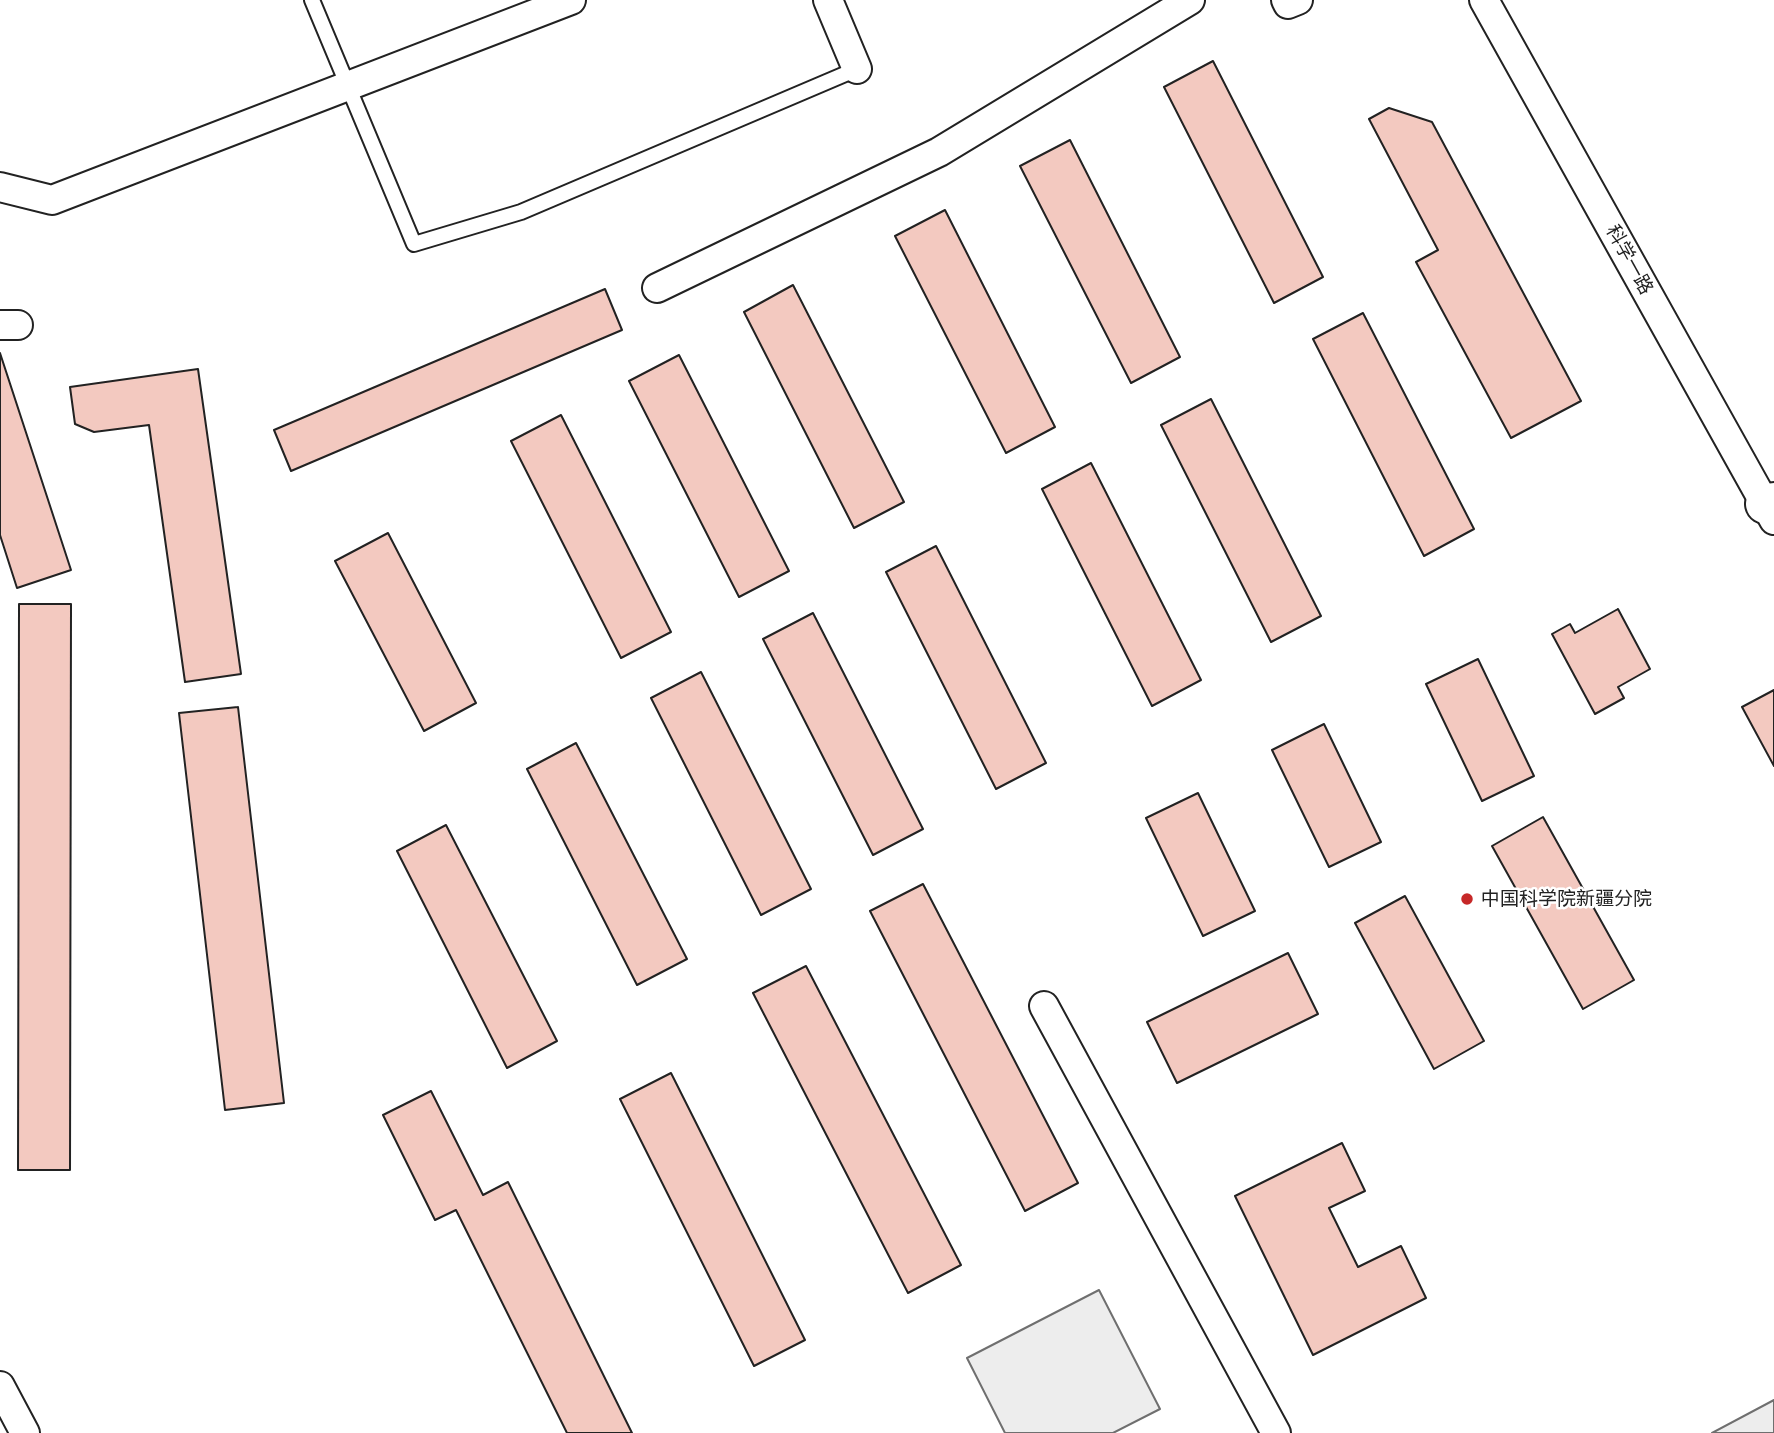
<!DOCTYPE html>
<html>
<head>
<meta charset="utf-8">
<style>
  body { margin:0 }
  canvas { display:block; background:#fff }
</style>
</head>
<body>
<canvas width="1774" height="1433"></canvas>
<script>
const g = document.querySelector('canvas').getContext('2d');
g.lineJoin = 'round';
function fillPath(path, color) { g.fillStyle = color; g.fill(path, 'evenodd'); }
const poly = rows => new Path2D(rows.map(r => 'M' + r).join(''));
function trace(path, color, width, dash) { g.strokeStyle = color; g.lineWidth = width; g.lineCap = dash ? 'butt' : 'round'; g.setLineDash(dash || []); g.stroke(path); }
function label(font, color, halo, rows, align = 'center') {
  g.font = font + ' "Work Sans","Noto Sans SC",sans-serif'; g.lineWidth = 5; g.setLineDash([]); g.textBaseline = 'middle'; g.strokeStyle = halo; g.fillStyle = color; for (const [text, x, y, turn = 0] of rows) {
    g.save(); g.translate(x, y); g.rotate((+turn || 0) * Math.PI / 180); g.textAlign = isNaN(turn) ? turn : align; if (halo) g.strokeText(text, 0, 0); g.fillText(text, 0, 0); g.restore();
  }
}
const parking = poly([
  [1099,1290,1160,1409,1113,1433,1005,1433,967,1358,1099,1290],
  [1774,1400,1774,1433,1712,1433,1774,1400]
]);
fillPath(parking, '#ededed');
trace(parking, '#6f6f6f', 2);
const building = poly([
  [1213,61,1323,277,1274,303,1164,87,1213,61],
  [1389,108,1432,122,1581,401,1511,438,1416,262,1438,250,1369,119,1389,108],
  [1070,140,1180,357,1131,383,1020,166,1070,140],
  [945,210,1055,427,1006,453,895,236,945,210],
  [793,285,904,502,854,528,744,312,793,285],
  [605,289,622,330,291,471,274,430,605,289],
  [1363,313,1474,529,1424,556,1313,339,1363,313],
  [0,353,71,570,17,588,0,535,0,353],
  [679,355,789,571,739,597,629,381,679,355],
  [198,369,241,674,185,682,149,425,94,432,75,424,70,387,198,369],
  [1211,399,1321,616,1271,642,1161,425,1211,399],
  [561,415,671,632,621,658,511,441,561,415],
  [1091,463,1201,680,1152,706,1042,489,1091,463],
  [388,533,476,703,424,731,335,561,388,533],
  [936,546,1046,763,996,789,886,572,936,546],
  [19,604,71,604,70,1170,18,1170,19,604],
  [1618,609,1650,669,1618,687,1624,698,1595,714,1552,634,1570,624,1575,633,1618,609],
  [813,613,923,829,873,855,763,639,813,613],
  [1478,659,1534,776,1482,801,1426,684,1478,659],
  [701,672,811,889,761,915,651,698,701,672],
  [1774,690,1774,766,1742,707,1774,690],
  [238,707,284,1103,225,1110,179,713,238,707],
  [1324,724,1381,842,1329,867,1272,750,1324,724],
  [576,743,687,959,637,985,527,769,576,743],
  [1198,793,1255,911,1203,936,1146,818,1198,793],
  [1543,817,1634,980,1583,1009,1492,846,1543,817],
  [446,825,557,1041,507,1068,397,851,446,825],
  [923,884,1078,1183,1025,1211,870,911,923,884],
  [1405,896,1484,1041,1434,1069,1355,923,1405,896],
  [1288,953,1318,1014,1177,1083,1147,1022,1288,953],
  [806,966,961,1265,908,1293,753,993,806,966],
  [671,1073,805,1340,754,1366,620,1099,671,1073],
  [431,1091,483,1195,508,1182,632,1433,567,1433,456,1210,435,1220,383,1115,431,1091],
  [1342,1143,1365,1191,1329,1208,1358,1267,1401,1246,1426,1298,1313,1355,1235,1196,1342,1143]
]);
fillPath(building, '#f3c9c0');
trace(building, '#222', 2);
const lane = poly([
  [312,0,414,244,521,212,857,69]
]);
const street = poly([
  [828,0,857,69],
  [1286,0,1288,4,1298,0],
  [1484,0,1774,520],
  [0,187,52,200,571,0],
  [657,288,939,152,1190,0],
  [0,325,18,325],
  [1044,1006,1276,1433],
  [0,1386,25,1433]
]);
const secondary = poly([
  [1765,504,1774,502]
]);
trace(lane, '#222', 18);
trace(street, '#222', 32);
trace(secondary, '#222', 42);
trace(lane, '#fff', 14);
trace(street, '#fff', 28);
trace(secondary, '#fff', 38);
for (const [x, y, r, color] of [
  [1467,899,7,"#c62828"]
]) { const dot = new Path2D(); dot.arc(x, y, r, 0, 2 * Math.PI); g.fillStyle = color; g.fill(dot); trace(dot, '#fff', 2.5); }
label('19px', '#222', '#fff', [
  ["科学一路",1629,260,61]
]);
label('19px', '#222', '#fff', [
  ["中国科学院新疆分院",1481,899]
], 'left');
</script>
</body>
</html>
